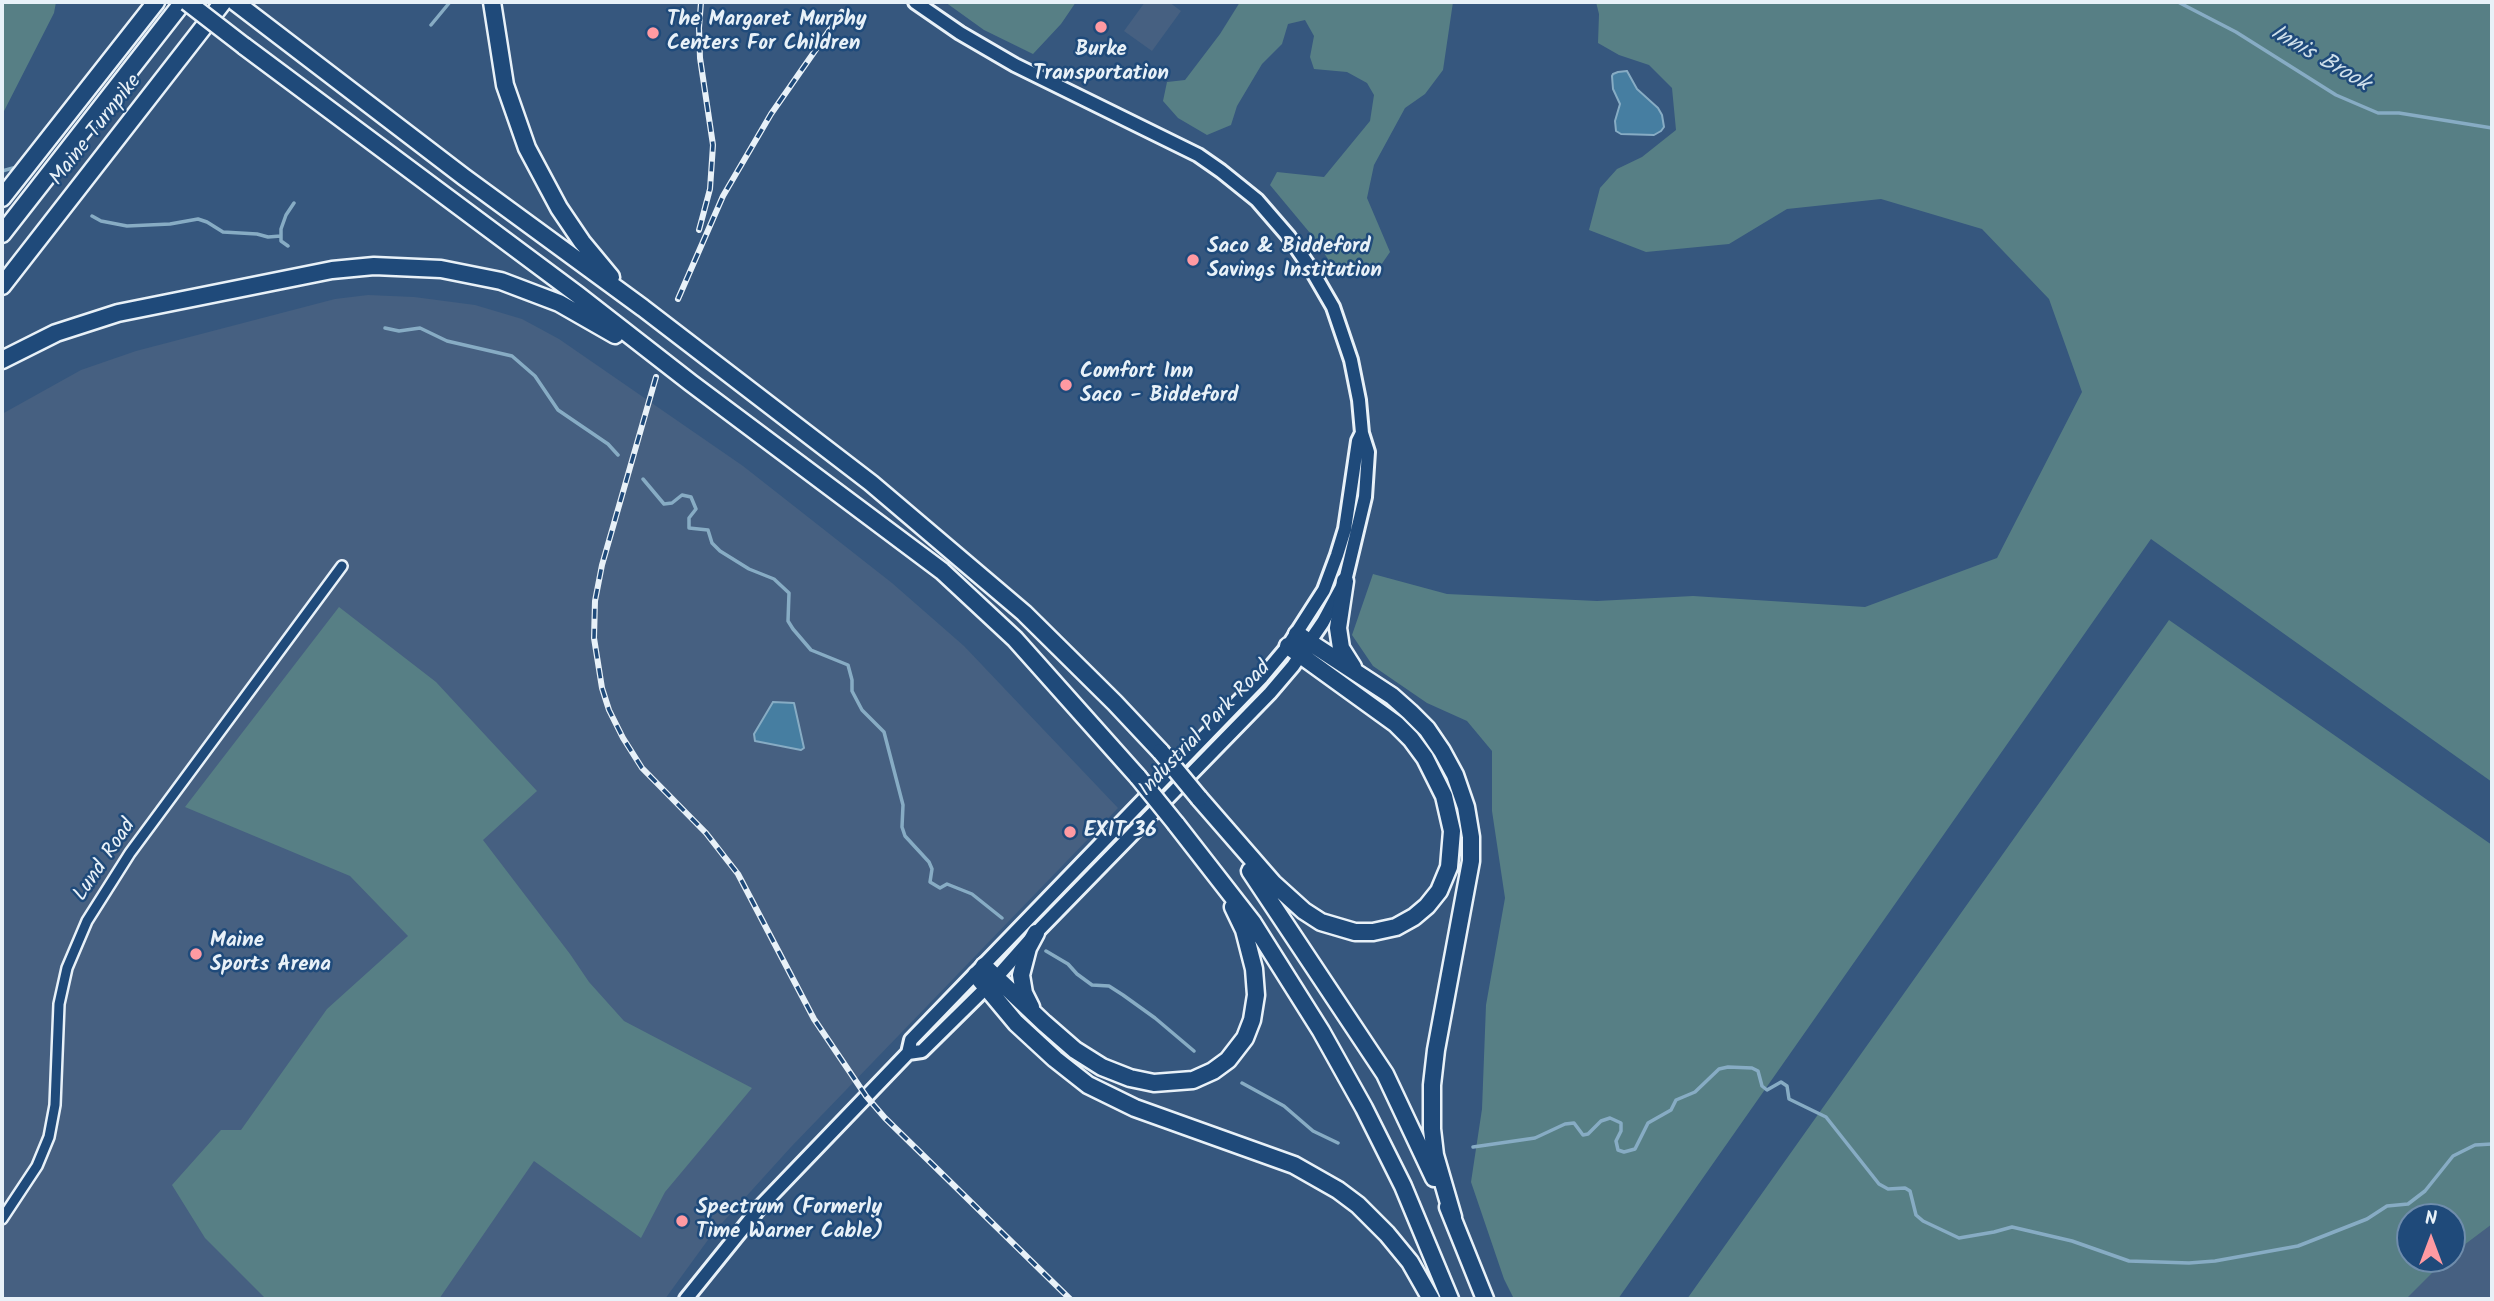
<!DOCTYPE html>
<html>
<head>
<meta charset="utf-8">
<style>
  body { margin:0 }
  #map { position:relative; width:2494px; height:1301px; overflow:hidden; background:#36577e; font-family:Kalam,sans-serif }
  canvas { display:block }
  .frame { position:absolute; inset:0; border:4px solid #e8f1f8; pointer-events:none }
  .north { position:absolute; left:2396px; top:1203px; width:70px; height:70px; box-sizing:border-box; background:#1f4a7a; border:2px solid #6f8dac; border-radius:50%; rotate:0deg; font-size:19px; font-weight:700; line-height:28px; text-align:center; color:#e8f1f8 }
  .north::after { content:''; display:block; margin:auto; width:24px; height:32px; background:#ff9aa2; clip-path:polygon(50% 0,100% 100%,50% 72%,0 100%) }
</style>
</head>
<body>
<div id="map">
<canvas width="2494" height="1301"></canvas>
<div class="frame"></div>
<div class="north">N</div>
</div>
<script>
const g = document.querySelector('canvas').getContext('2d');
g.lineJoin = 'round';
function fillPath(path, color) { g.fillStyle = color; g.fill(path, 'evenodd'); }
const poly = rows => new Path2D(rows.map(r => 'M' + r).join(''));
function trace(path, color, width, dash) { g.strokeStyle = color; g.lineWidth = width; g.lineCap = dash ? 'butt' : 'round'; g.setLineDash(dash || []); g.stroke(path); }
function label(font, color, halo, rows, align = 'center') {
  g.font = font + ' Kalam,sans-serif'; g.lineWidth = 5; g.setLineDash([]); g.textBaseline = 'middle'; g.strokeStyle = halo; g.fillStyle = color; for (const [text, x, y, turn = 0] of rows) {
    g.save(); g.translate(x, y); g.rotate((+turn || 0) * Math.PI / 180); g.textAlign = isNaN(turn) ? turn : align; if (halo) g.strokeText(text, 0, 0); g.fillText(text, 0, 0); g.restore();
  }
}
fillPath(poly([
  [1145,2,1169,2,1181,11,1152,51,1124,31],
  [368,295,414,297,475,305,522,319,559,339,743,466,892,583,964,646,1118,808,791,1147,713,1233,665,1299,2,1299,2,414,81,370,136,351,335,299],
  [2492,1195,2492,1299,2329,1299,2410,1259,2452,1259,2452,1221]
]), '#466081');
fillPath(poly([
  [2,2,56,2,54,13,2,115],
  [945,2,1076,2,1061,24,1033,54,984,30],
  [1240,2,1453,2,1443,70,1425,94,1405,108,1374,165,1367,198,1390,252,1381,265,1359,271,1335,270,1315,239,1270,185,1277,172,1324,177,1370,121,1374,95,1367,83,1347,72,1314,69,1310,57,1314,36,1305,20,1288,24,1282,44,1262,64,1237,106,1231,125,1207,135,1178,118,1163,101,1167,82,1185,80,1220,34],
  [1596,2,2492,2,2492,782,2151,539,1618,1299,1514,1299,1504,1279,1471,1182,1482,1109,1486,1005,1505,898,1492,811,1492,751,1467,721,1427,703,1373,666,1352,635,1373,574,1447,594,1597,601,1693,596,1865,607,1997,558,2082,392,2049,299,1982,229,1881,199,1787,209,1729,244,1646,252,1589,230,1600,188,1617,169,1642,157,1676,130,1672,88,1649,65,1619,55,1598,43,1599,14],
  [339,607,436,682,537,791,483,840,570,954,589,982,624,1021,752,1088,665,1192,641,1238,534,1161,439,1299,266,1299,205,1238,172,1185,221,1130,241,1130,327,1009,408,936,350,876,185,807],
  [2169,620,2492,845,2492,1224,2452,1254,2452,1217,2410,1217,2410,1259,2446,1259,2406,1299,1687,1299]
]), '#577f85');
const water = poly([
  [1627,71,1637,89,1658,108,1662,115,1664,127,1661,131,1654,135,1621,134,1616,131,1615,121,1620,104,1613,89,1612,76,1613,74,1618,72,1627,71],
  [773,702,794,703,804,748,801,750,755,741,754,734,773,702]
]);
fillPath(water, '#467ea1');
trace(water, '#87acc4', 2);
trace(poly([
  [2178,2,2236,32,2336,95,2378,113,2399,113,2492,128],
  [431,25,450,2],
  [2,171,13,168],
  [92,216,101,221,127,226,170,224,198,219,207,222,223,232,257,234,268,237,281,236],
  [288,246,281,241,281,229,286,215,294,203],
  [385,328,399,331,420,328,447,341,512,356,535,376,558,410,608,444,618,455],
  [643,479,664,504,672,503,682,495,691,497,696,509,689,518,689,528,708,530,712,543,720,551,749,569,774,579,789,593,788,621,793,629,811,650,848,665,852,680,852,691,862,710,884,732,903,805,902,827,905,836,929,862,932,869,930,882,940,888,947,884,972,894,1002,918],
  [1046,951,1068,964,1077,974,1092,985,1109,986,1123,995,1155,1018,1194,1051],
  [1242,1083,1284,1106,1313,1131,1338,1143],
  [1473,1147,1535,1138,1565,1124,1574,1123,1583,1135,1588,1134,1601,1121,1610,1118,1621,1123,1621,1131,1616,1141,1618,1150,1624,1152,1635,1149,1648,1123,1671,1110,1676,1100,1695,1092,1719,1069,1728,1067,1752,1068,1758,1071,1762,1086,1767,1090,1781,1082,1787,1086,1789,1099,1826,1117,1879,1184,1888,1189,1905,1188,1910,1191,1916,1215,1923,1221,1959,1238,1994,1232,2012,1227,2072,1241,2129,1261,2189,1263,2215,1261,2298,1246,2367,1219,2387,1206,2408,1204,2425,1191,2453,1156,2475,1145,2492,1144]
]), '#87acc4', 3.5);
const street = poly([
  [2,1219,37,1166,49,1137,55,1105,59,1004,67,968,87,921,130,853,342,566]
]);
const secondary = poly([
  [908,1053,922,1051,996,978,1036,933,1270,693,1293,666,1323,622,1345,581,1365,497,1368,452,1362,433,1359,400,1351,360,1333,307,1311,269,1289,237,1257,200,1221,171,1198,155,1015,65,960,33,915,2],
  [686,1299,761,1206,908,1053,911,1040,1262,677,1288,646,1324,590,1337,555,1345,529,1358,441,1362,433]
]);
const highway = poly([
  [235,2,464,177,643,308,871,483,1024,613,1115,703,1161,752],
  [492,2,505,85,527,148,559,208,582,242,611,277],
  [244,46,578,295,691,383,942,571,1015,639,1138,777],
  [2,198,156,2],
  [2,234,183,2],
  [2,286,223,2],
  [2,360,56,333,118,313,332,270,374,266,441,269,501,281,559,303,615,335],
  [1345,581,1338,628,1341,648,1353,667],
  [1297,634,1392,696,1410,712,1427,729,1442,751,1455,775,1466,807,1471,837,1471,861,1436,1050,1432,1085,1432,1129,1435,1155,1453,1217],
  [1199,798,1273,883,1304,911,1321,922,1355,932,1373,932,1396,927,1414,917,1427,906,1439,891,1449,867,1452,831,1444,796,1425,758,1411,739,1396,724,1288,646],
  [1176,824,1253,923,1321,1031,1364,1108,1403,1186,1450,1299],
  [1250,871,1385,1074,1434,1178],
  [984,966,1044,1023,1075,1050,1102,1067,1130,1078,1154,1083,1193,1080,1213,1071,1228,1060,1245,1038,1252,1020,1256,995,1254,969,1244,930,1233,907],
  [976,975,1016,1023,1055,1059,1088,1085,1135,1108,1294,1165,1338,1190,1358,1205,1387,1234,1410,1262,1431,1299],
  [1031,1007,1024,993,1021,975,1028,948,1036,933],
  [1448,1207,1485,1299]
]);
trace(street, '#e8f1f8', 14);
trace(secondary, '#e8f1f8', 18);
trace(highway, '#e8f1f8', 21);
trace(street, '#1f4a7a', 9);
trace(secondary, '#1f4a7a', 12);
trace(highway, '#1f4a7a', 16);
const rail = poly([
  [699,230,710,189,713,145,700,58,699,28,701,2],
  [678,299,723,196,771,114,842,12],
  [656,377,602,565,595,601,594,638,602,688,609,710,623,738,642,768,706,833,738,874,814,1019,866,1096,885,1118,1070,1299]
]);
trace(rail, '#e8f1f8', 6);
trace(rail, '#1f4a7a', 3.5, [10]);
const highwayBridge = poly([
  [187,2,244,46],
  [1161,752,1199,798],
  [1138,777,1176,824]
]);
trace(highwayBridge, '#e8f1f8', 21, []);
trace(highwayBridge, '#1f4a7a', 16);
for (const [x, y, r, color] of [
  [1101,27,7,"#ff9aa2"],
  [653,33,7,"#ff9aa2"],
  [1193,260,7,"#ff9aa2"],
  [1066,385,7,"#ff9aa2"],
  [1070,832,7,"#ff9aa2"],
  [196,954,7,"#ff9aa2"],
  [682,1221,7,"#ff9aa2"]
]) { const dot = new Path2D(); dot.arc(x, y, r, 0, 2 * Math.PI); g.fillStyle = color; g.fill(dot); trace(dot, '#1f4a7a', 2.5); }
label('bold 21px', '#e8f1f8', '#1f4a7a', [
  ["The Margaret Murphy",667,21],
  ["Centers For Children",667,45],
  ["Burke",1101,51,"center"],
  ["Transportation",1101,75,"center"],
  ["Saco & Biddeford",1207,248],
  ["Savings Institution",1207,272],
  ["Comfort Inn",1080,373],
  ["Saco - Biddeford",1080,397],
  ["EXIT 36",1084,832],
  ["Maine",210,942],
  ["Sports Arena",210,966],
  ["Spectrum (Formerly",696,1209],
  ["Time Warner Cable)",696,1233]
], 'left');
label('21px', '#e8f1f8', '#1f4a7a', [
  ["Maine Turnpike",97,131,-52],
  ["Industrial Park Road",1206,730,-46],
  ["Lund Road",106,861,-56]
]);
label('italic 23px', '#d0e0eb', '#1f4a7a', [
  ["Innis Brook",2319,60,30]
]);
</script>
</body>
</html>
